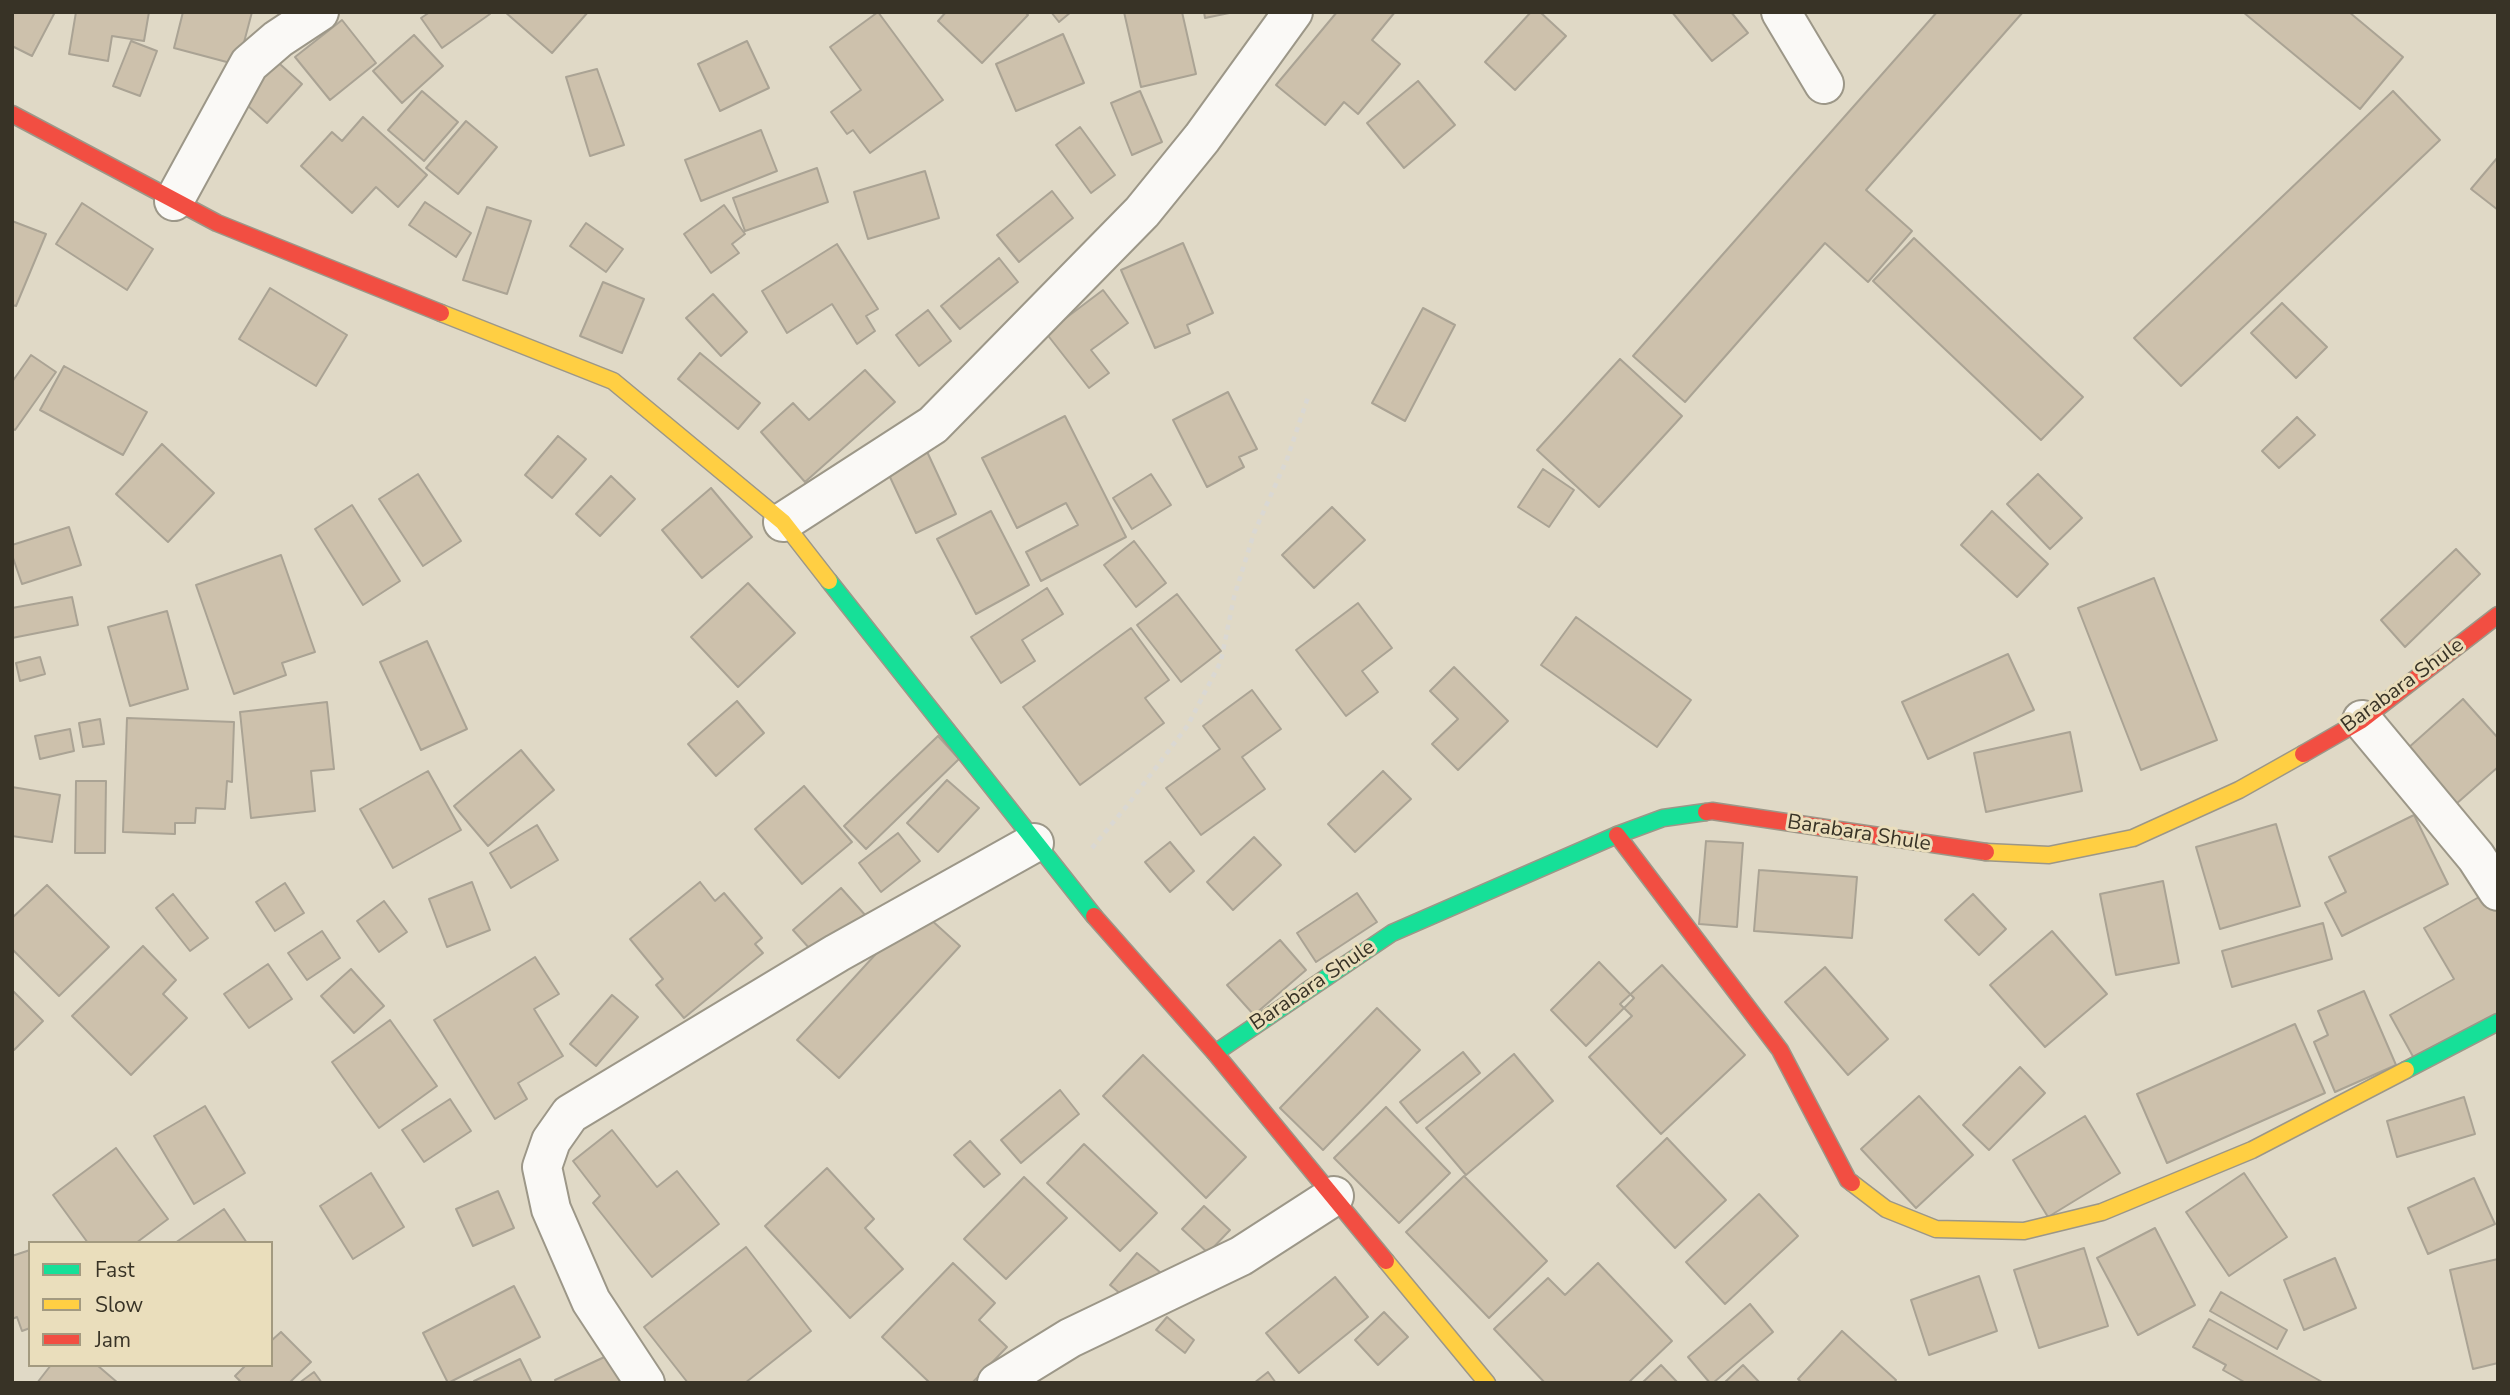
<!DOCTYPE html>
<html>
<head>
<meta charset="utf-8">
<style>
  body { margin:0 }
  #map { position:relative; width:2510px; height:1395px; overflow:hidden; background:#e0d9c6; font-family:"Nunito Sans",sans-serif }
  canvas { display:block }
  .frame { position:absolute; inset:0; border:14px solid #383326; pointer-events:none }
  .legend { position:absolute; left:28px; top:1241px; width:245px; height:126px; box-sizing:border-box; background:#eadebc; border:2px solid #a39a80; margin:0; padding:9px 12px; list-style:none; font-size:21px; color:#383326 }
  .legend li { display:flex; align-items:center; gap:14px; height:35px }
  .legend b { width:35px; border:2px solid #a39a80 }
</style>
</head>
<body>
<div id="map">
<canvas width="2510" height="1395"></canvas>
<div class="frame"></div>
<ul class="legend">
<li><b style="height:9px;background:#16e098"></b>Fast</li>
<li><b style="height:9px;background:#ffcf43"></b>Slow</li>
<li><b style="height:9px;background:#f24e42"></b>Jam</li>
</ul>
</div>
<script>
const g = document.querySelector('canvas').getContext('2d');
g.lineJoin = 'round';
function fillPath(path, color) { g.fillStyle = color; g.fill(path, 'evenodd'); }
const poly = rows => new Path2D(rows.map(r => 'M' + r).join(''));
function trace(path, color, width, dash) { g.strokeStyle = color; g.lineWidth = width; g.lineCap = dash ? 'butt' : 'round'; g.setLineDash(dash || []); g.stroke(path); }
function label(font, color, halo, rows, align = 'center') {
  g.font = font + ' "Nunito Sans",sans-serif'; g.lineWidth = 6; g.setLineDash([]); g.textBaseline = 'middle'; g.strokeStyle = halo; g.fillStyle = color; for (const [text, x, y, turn = 0] of rows) {
    g.save(); g.translate(x, y); g.rotate((+turn || 0) * Math.PI / 180); g.textAlign = isNaN(turn) ? turn : align; if (halo) g.strokeText(text, 0, 0); g.fillText(text, 0, 0); g.restore();
  }
}
const building = poly([
  [12,12,55,12,32,56,12,46,12,12],
  [76,12,149,12,144,41,112,36,108,61,69,54,76,12],
  [183,12,252,12,238,65,174,48,183,12],
  [430,12,489,12,490,14,442,48,421,18,430,12],
  [505,12,588,12,552,53,505,12],
  [878,12,943,100,870,153,853,130,847,134,831,112,861,90,830,47,878,12],
  [946,12,1025,12,1028,15,982,63,938,21,946,12],
  [1051,12,1071,12,1059,22,1051,12],
  [1124,12,1182,12,1196,74,1141,87,1124,12],
  [1204,12,1234,12,1205,18,1204,12],
  [1337,12,1395,12,1372,40,1400,64,1358,114,1344,102,1325,125,1276,85,1337,12],
  [1531,12,1540,12,1566,36,1515,90,1485,62,1531,12],
  [1672,12,1731,12,1748,33,1712,61,1672,12],
  [1937,12,2023,12,1866,190,1912,231,1868,282,1825,243,1685,402,1633,356,1937,12],
  [2243,12,2349,12,2403,57,2360,109,2243,12],
  [342,20,376,63,330,100,295,57,342,20],
  [1063,34,1084,83,1016,111,996,64,1063,34],
  [414,35,443,66,402,103,373,71,414,35],
  [131,41,157,51,140,96,113,86,131,41],
  [747,41,769,88,720,111,698,64,747,41],
  [271,56,302,84,267,123,236,95,271,56],
  [597,69,624,145,590,156,566,77,597,69],
  [1418,81,1455,125,1404,168,1367,123,1418,81],
  [422,91,458,122,424,161,388,130,422,91],
  [1140,91,1162,142,1132,155,1111,103,1140,91],
  [2393,91,2440,140,2181,386,2134,338,2393,91],
  [363,117,427,175,398,207,376,187,352,213,301,166,332,132,342,141,363,117],
  [466,121,497,147,458,194,426,168,466,121],
  [1080,127,1115,175,1091,193,1056,145,1080,127],
  [761,130,777,171,701,201,685,160,761,130],
  [2498,157,2498,210,2471,189,2498,157],
  [817,168,828,202,745,231,733,198,817,168],
  [925,171,939,218,868,239,854,192,925,171],
  [1052,191,1073,218,1019,262,997,235,1052,191],
  [425,202,471,233,456,257,409,225,425,202],
  [82,203,153,249,127,290,56,244,82,203],
  [724,205,745,234,732,244,739,253,711,273,684,234,724,205],
  [487,207,531,221,507,294,463,280,487,207],
  [12,221,46,234,16,306,12,305,12,221],
  [586,223,623,249,606,272,570,246,586,223],
  [1914,238,2083,397,2041,440,1873,281,1914,238],
  [1183,243,1213,313,1187,325,1190,333,1155,348,1121,270,1183,243],
  [837,244,878,309,866,316,875,331,857,344,832,304,787,333,762,291,837,244],
  [999,258,1018,282,960,329,941,306,999,258],
  [603,282,644,299,622,353,580,336,603,282],
  [270,288,347,335,316,386,239,339,270,288],
  [1103,290,1128,323,1091,350,1109,373,1089,388,1046,333,1103,290],
  [713,294,747,332,721,356,686,318,713,294],
  [2282,303,2327,347,2296,378,2251,333,2282,303],
  [1423,308,1455,325,1405,421,1372,403,1423,308],
  [928,310,951,341,919,366,896,335,928,310],
  [700,353,760,403,738,429,678,379,700,353],
  [31,355,56,372,15,430,12,428,12,382,31,355],
  [1620,359,1682,416,1599,507,1537,450,1620,359],
  [64,366,147,412,123,455,40,410,64,366],
  [865,370,895,402,805,482,761,432,793,403,809,420,865,370],
  [1228,392,1257,449,1239,457,1244,467,1207,487,1173,420,1228,392],
  [1065,416,1126,537,1041,581,1026,552,1078,525,1066,503,1017,528,982,458,1065,416],
  [2297,417,2315,435,2279,468,2262,451,2297,417],
  [558,436,586,459,552,498,525,475,558,436],
  [923,443,956,514,916,533,883,462,923,443],
  [162,444,214,493,168,542,116,494,162,444],
  [1543,469,1574,490,1549,527,1518,507,1543,469],
  [418,474,461,541,423,566,379,499,418,474],
  [1151,474,1171,505,1132,529,1113,498,1151,474],
  [2038,474,2082,518,2050,549,2007,504,2038,474],
  [611,476,635,499,600,536,576,514,611,476],
  [711,488,752,537,702,578,662,530,711,488],
  [352,505,400,581,363,605,315,529,352,505],
  [1332,507,1365,540,1314,588,1282,555,1332,507],
  [991,511,1029,585,976,614,937,539,991,511],
  [1992,511,2048,564,2017,597,1961,545,1992,511],
  [69,527,81,565,22,584,12,555,12,545,69,527],
  [1134,541,1166,583,1136,607,1104,565,1134,541],
  [2456,549,2480,574,2405,647,2381,620,2456,549],
  [281,555,315,652,282,663,286,675,234,694,196,585,281,555],
  [2154,578,2217,740,2141,770,2078,608,2154,578],
  [748,583,795,633,738,687,691,637,748,583],
  [1047,588,1063,614,1022,640,1035,661,1001,683,971,637,1047,588],
  [1177,594,1221,651,1181,682,1137,625,1177,594],
  [72,597,78,625,12,638,12,608,72,597],
  [1358,603,1392,648,1362,671,1378,692,1346,716,1296,650,1358,603],
  [167,611,188,689,130,706,108,627,167,611],
  [1576,617,1691,700,1657,747,1541,665,1576,617],
  [1131,628,1169,680,1145,698,1164,723,1080,785,1023,707,1131,628],
  [427,641,467,729,421,750,380,662,427,641],
  [2008,654,2034,710,1928,759,1902,702,2008,654],
  [40,657,45,674,20,681,16,663,40,657],
  [1454,667,1508,721,1458,770,1432,744,1458,719,1430,691,1454,667],
  [1252,690,1281,729,1242,757,1265,789,1201,835,1166,788,1220,749,1203,726,1252,690],
  [2463,699,2498,738,2498,767,2447,812,2398,757,2463,699],
  [737,701,764,733,716,776,688,744,737,701],
  [327,702,334,769,311,771,315,811,251,818,240,712,327,702],
  [127,718,234,722,232,782,227,781,225,809,196,808,195,823,175,823,175,834,123,832,127,718],
  [100,719,104,744,83,747,79,723,100,719],
  [70,729,74,751,40,759,35,736,70,729],
  [2070,732,2082,791,1986,812,1974,753,2070,732],
  [938,736,959,759,866,849,844,826,938,736],
  [521,750,554,790,488,846,454,806,521,750],
  [428,771,461,830,393,868,360,809,428,771],
  [1383,771,1411,799,1355,852,1328,824,1383,771],
  [947,780,979,808,938,852,907,823,947,780],
  [76,781,106,781,105,853,75,853,76,781],
  [804,786,852,842,802,884,755,829,804,786],
  [12,787,60,795,52,842,12,836,12,787],
  [2414,815,2448,884,2342,936,2325,903,2346,892,2329,857,2414,815],
  [2276,824,2300,906,2220,929,2196,847,2276,824],
  [537,825,558,860,511,888,490,853,537,825],
  [898,833,920,861,881,892,859,863,898,833],
  [1254,837,1281,865,1233,910,1207,882,1254,837],
  [1706,841,1743,843,1737,927,1699,924,1706,841],
  [1170,842,1194,871,1170,892,1145,862,1170,842],
  [1759,870,1857,877,1852,938,1754,931,1759,870],
  [2163,881,2179,963,2116,975,2100,894,2163,881],
  [472,882,490,930,447,947,429,899,472,882],
  [700,882,715,901,724,893,762,938,755,944,763,953,684,1018,656,985,663,979,630,939,700,882],
  [285,883,304,913,275,931,256,902,285,883],
  [47,885,109,947,59,996,12,949,12,918,47,885],
  [841,888,866,916,818,958,793,930,841,888],
  [2488,892,2498,909,2498,1014,2416,1062,2390,1015,2454,979,2424,928,2488,892],
  [1357,893,1377,922,1316,962,1297,933,1357,893],
  [173,894,208,938,190,951,156,908,173,894],
  [1973,894,2006,929,1979,955,1945,920,1973,894],
  [384,901,407,932,379,952,357,921,384,901],
  [918,908,960,946,839,1078,797,1040,918,908],
  [2323,923,2332,959,2232,987,2222,951,2323,923],
  [322,931,340,958,307,980,288,953,322,931],
  [2052,931,2107,994,2045,1047,1990,985,2052,931],
  [1280,940,1306,970,1254,1015,1227,985,1280,940],
  [143,946,176,980,163,994,187,1018,131,1075,72,1016,143,946],
  [535,957,559,994,534,1009,563,1056,518,1083,527,1099,495,1119,434,1020,535,957],
  [1599,962,1634,998,1586,1046,1551,1010,1599,962],
  [268,964,292,999,249,1028,224,994,268,964],
  [1662,965,1745,1055,1661,1134,1589,1057,1632,1016,1620,1004,1662,965],
  [1825,967,1888,1039,1848,1075,1785,1002,1825,967],
  [351,969,384,1006,354,1033,321,996,351,969],
  [12,990,43,1021,14,1050,12,1049,12,990],
  [2364,991,2396,1065,2335,1092,2314,1042,2328,1035,2318,1011,2364,991],
  [612,995,638,1017,596,1066,570,1044,612,995],
  [1377,1008,1420,1050,1323,1150,1280,1108,1377,1008],
  [390,1020,437,1086,379,1128,332,1062,390,1020],
  [2295,1024,2325,1093,2167,1163,2137,1094,2295,1024],
  [1463,1052,1480,1073,1417,1123,1400,1102,1463,1052],
  [1514,1054,1553,1101,1466,1175,1426,1128,1514,1054],
  [1143,1055,1246,1157,1206,1198,1103,1096,1143,1055],
  [2020,1067,2045,1093,1989,1150,1963,1125,2020,1067],
  [1060,1090,1079,1114,1021,1163,1001,1140,1060,1090],
  [1919,1096,1973,1155,1916,1208,1861,1149,1919,1096],
  [2464,1097,2475,1134,2397,1157,2387,1121,2464,1097],
  [450,1099,471,1131,424,1162,402,1130,450,1099],
  [205,1106,245,1173,194,1204,154,1136,205,1106],
  [1386,1107,1450,1173,1399,1223,1334,1158,1386,1107],
  [2085,1116,2120,1173,2048,1217,2013,1160,2085,1116],
  [612,1130,657,1187,677,1171,719,1224,652,1277,593,1203,600,1196,573,1161,612,1130],
  [1667,1138,1726,1200,1675,1248,1617,1186,1667,1138],
  [970,1141,1000,1174,984,1187,954,1155,970,1141],
  [1084,1144,1157,1213,1120,1251,1047,1183,1084,1144],
  [116,1148,168,1219,136,1243,88,1243,53,1195,116,1148],
  [827,1168,874,1219,865,1228,903,1269,850,1318,765,1226,827,1168],
  [371,1173,404,1227,353,1259,320,1206,371,1173],
  [2244,1173,2287,1237,2229,1276,2186,1212,2244,1173],
  [1464,1176,1547,1261,1489,1318,1406,1232,1464,1176],
  [1024,1177,1067,1218,1006,1279,964,1239,1024,1177],
  [2474,1178,2495,1224,2428,1254,2408,1208,2474,1178],
  [498,1191,514,1228,473,1246,456,1209,498,1191],
  [1759,1194,1798,1236,1725,1304,1686,1262,1759,1194],
  [1204,1206,1230,1230,1208,1253,1182,1229,1204,1206],
  [224,1209,247,1243,175,1243,224,1209],
  [2155,1228,2195,1305,2138,1335,2097,1258,2155,1228],
  [746,1247,811,1331,745,1383,688,1383,644,1327,746,1247],
  [2084,1248,2108,1326,2039,1348,2014,1270,2084,1248],
  [30,1250,30,1328,22,1331,17,1317,12,1319,12,1256,30,1250],
  [1137,1253,1161,1273,1134,1305,1110,1285,1137,1253],
  [2335,1258,2356,1308,2304,1330,2284,1280,2335,1258],
  [2498,1259,2498,1363,2473,1369,2450,1270,2498,1259],
  [953,1263,995,1303,979,1320,1007,1347,972,1383,930,1383,882,1337,953,1263],
  [1598,1263,1672,1341,1628,1383,1545,1383,1494,1329,1548,1278,1565,1295,1598,1263],
  [1979,1276,1997,1331,1929,1355,1911,1300,1979,1276],
  [1335,1277,1368,1317,1299,1373,1266,1333,1335,1277],
  [514,1286,540,1337,448,1383,423,1333,514,1286],
  [2221,1292,2287,1330,2277,1349,2210,1311,2221,1292],
  [1750,1304,1773,1332,1713,1383,1710,1383,1688,1357,1750,1304],
  [1384,1312,1408,1337,1378,1365,1355,1340,1384,1312],
  [1167,1317,1194,1340,1185,1353,1156,1330,1167,1317],
  [2209,1319,2324,1383,2246,1383,2223,1370,2226,1365,2193,1347,2209,1319],
  [1842,1331,1896,1380,1894,1383,1802,1383,1798,1379,1842,1331],
  [281,1332,311,1362,289,1383,242,1383,235,1376,246,1365,271,1365,271,1341,281,1332],
  [613,1353,627,1383,556,1383,555,1380,613,1353],
  [520,1359,532,1383,475,1383,474,1381,520,1359],
  [51,1365,97,1365,118,1383,37,1383,51,1365],
  [1661,1365,1678,1383,1642,1383,1661,1365],
  [1743,1365,1760,1383,1724,1383,1743,1365],
  [314,1372,322,1383,299,1383,314,1372],
  [1268,1372,1276,1383,1254,1383,1268,1372]
]);
fillPath(building, '#cdc1ac');
trace(building, '#aaa394', 2);
const street = poly([
  [1781,12,1824,84],
  [174,201,249,64,278,39,319,12],
  [783,522,933,425,1142,212,1202,138,1293,12],
  [2362,720,2476,857,2498,891],
  [645,1383,591,1301,551,1209,542,1167,551,1141,570,1114,837,953,1034,843],
  [997,1383,1070,1338,1241,1256,1334,1196]
]);
const fast = poly([
  [829,581,1094,916],
  [1215,1053,1392,933,1617,835,1663,818,1706,812],
  [2406,1070,2498,1022]
]);
const slow = poly([
  [441,313,613,381,783,522,829,581],
  [1986,852,2049,855,2133,838,2239,790,2303,754],
  [1852,1183,1886,1209,1936,1229,2024,1231,2102,1212,2252,1150,2406,1070],
  [1386,1261,1487,1383]
]);
const jam = poly([
  [12,114,217,223,441,313],
  [2303,754,2362,720,2498,615],
  [1706,812,1712,811,1986,852],
  [1617,835,1780,1050,1848,1180,1852,1183],
  [1094,916,1215,1053,1386,1261]
]);
trace(street, '#9c9788', 42);
trace(fast, '#9c9788', 19);
trace(slow, '#9c9788', 19);
trace(jam, '#9c9788', 19);
trace(poly([
  [1092,848,1130,802,1188,725,1221,661,1234,597,1254,533,1287,459,1308,397]
]), '#dad8d3', 4.5, [5, 5]);
trace(street, '#faf9f6', 38);
trace(fast, '#16e098', 16);
trace(slow, '#ffcf43', 16);
trace(jam, '#f24e42', 16);
label('21px', '#383326', '#eadebc', [
  ["Barabara Shule",2403,686,-36],
  ["Barabara Shule",1859,834,9],
  ["Barabara Shule",1313,986,-34]
]);
</script>
</body>
</html>
